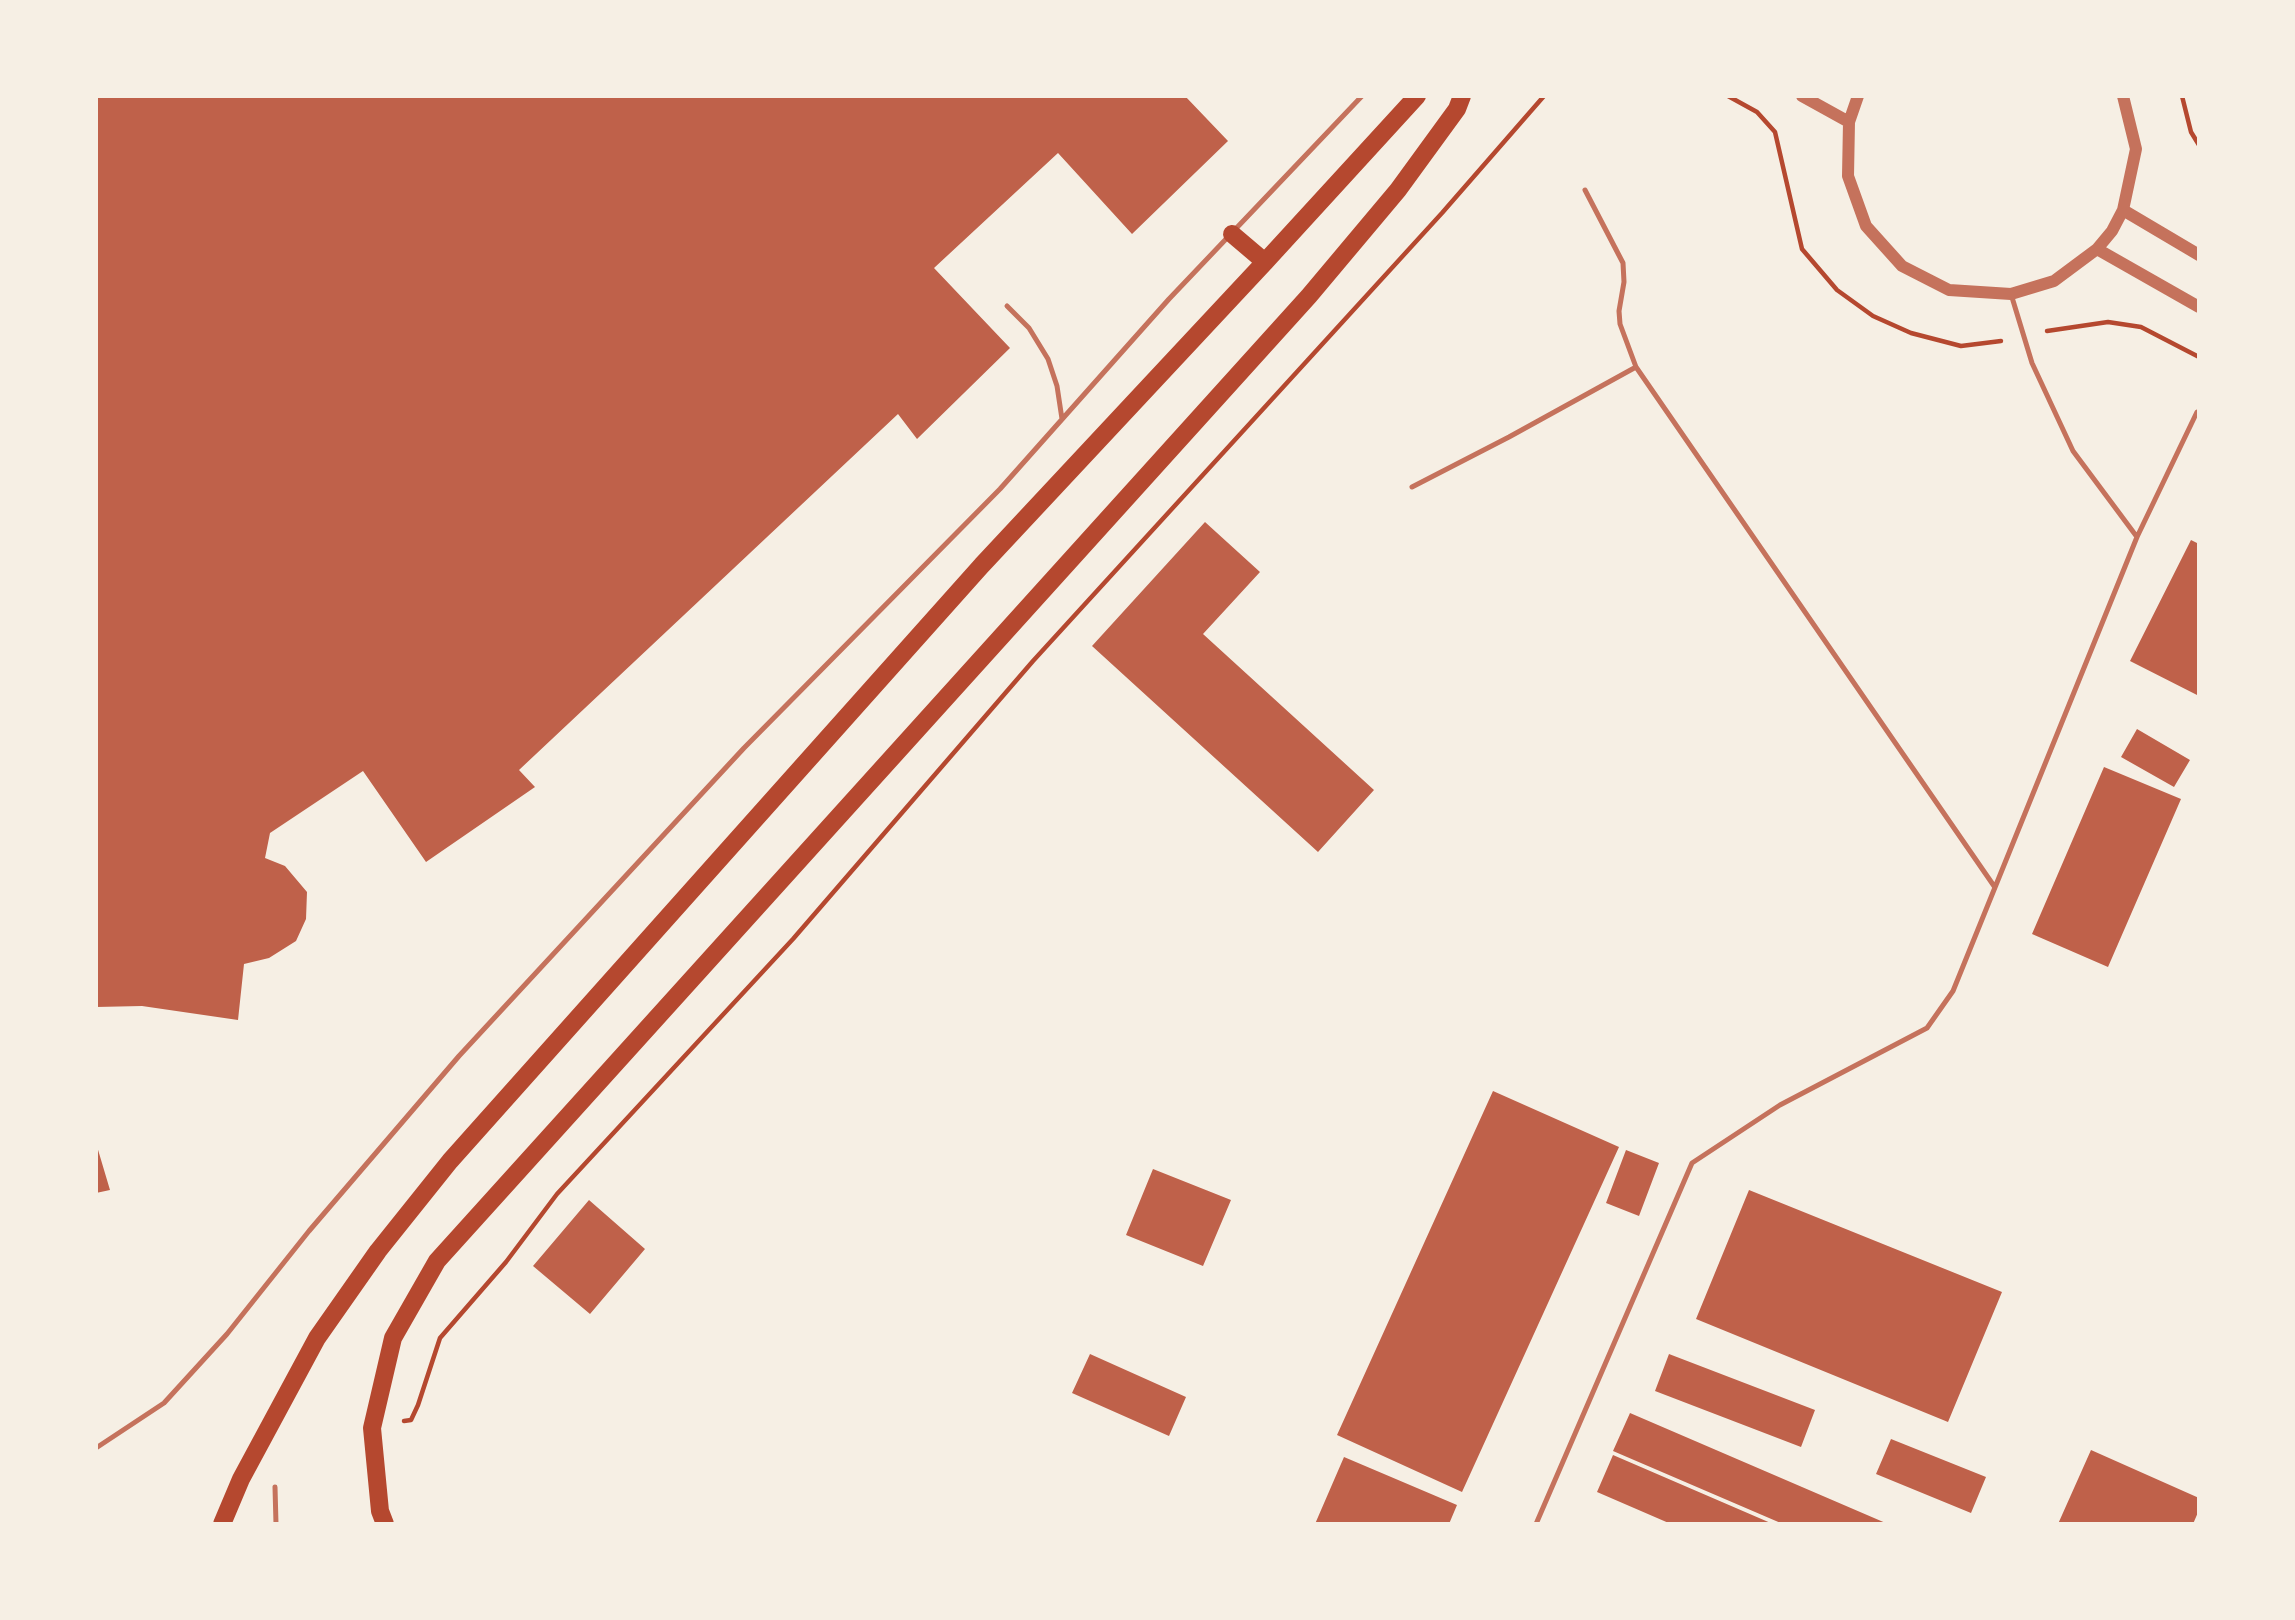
<!DOCTYPE html>
<html>
<head>
<meta charset="utf-8">
<style>
  body { margin:0 }
  #map { position:relative; width:2295px; height:1620px; overflow:hidden; background:#f6efe4; font-family:Barlow,sans-serif }
  canvas { display:block }
  .frame { position:absolute; inset:0; border:98px solid #f6efe4; pointer-events:none }
</style>
</head>
<body>
<div id="map">
<canvas width="2295" height="1620"></canvas>
<div class="frame"></div>
</div>
<script>
const g = document.querySelector('canvas').getContext('2d');
g.lineJoin = 'round';
function fillPath(path, color) { g.fillStyle = color; g.fill(path, 'evenodd'); }
const poly = rows => new Path2D(rows.map(r => 'M' + r).join(''));
function trace(path, color, width, dash) { g.strokeStyle = color; g.lineWidth = width; g.lineCap = dash ? 'butt' : 'round'; g.setLineDash(dash || []); g.stroke(path); }
fillPath(poly([
  [96,96,1185,96,1228,141,1132,234,1058,153,934,268,1010,348,917,439,898,414,519,770,535,787,426,862,363,771,270,833,265,858,285,866,307,892,306,919,296,941,269,958,244,964,238,1020,142,1006,96,1007],
  [1205,522,1260,572,1203,634,1374,790,1318,852,1092,646],
  [2191,540,2199,544,2199,696,2130,661],
  [2137,729,2190,760,2174,787,2121,757],
  [2104,767,2181,799,2108,967,2032,934],
  [1493,1091,1619,1147,1462,1492,1337,1435],
  [96,1143,110,1190,96,1193],
  [1626,1150,1659,1163,1639,1216,1606,1203],
  [1153,1169,1231,1200,1203,1266,1126,1235],
  [1749,1190,2002,1292,1948,1422,1696,1319],
  [589,1200,645,1249,590,1314,533,1266],
  [1090,1354,1186,1397,1169,1436,1072,1393],
  [1669,1354,1815,1410,1801,1447,1655,1391],
  [1630,1413,1888,1524,1783,1524,1613,1451],
  [1891,1439,1986,1477,1971,1513,1876,1474],
  [2091,1450,2199,1498,2199,1510,2193,1524,2058,1524],
  [1613,1455,1773,1524,1671,1524,1597,1492],
  [1344,1457,1457,1505,1449,1524,1315,1524]
]), '#bf614a');
trace(poly([
  [1728,96,1757,112,1775,132,1802,249,1837,290,1873,316,1911,333,1961,346,2001,341],
  [2182,96,2191,132,2199,145],
  [2047,331,2108,322,2141,327,2199,357],
  [404,1421,411,1420,418,1405,440,1338,506,1262,557,1194,793,939,1033,661,1442,213,1544,96]
]), '#b5482f', 4.5);
trace(poly([
  [1585,190,1623,263,1624,282,1619,311,1620,324,1636,367,1994,886],
  [2011,294,2032,363,2073,451,2137,537],
  [1007,306,1029,328,1048,359,1057,386,1062,419],
  [1412,487,1509,437,1636,367],
  [96,1448,164,1403,227,1334,309,1231,459,1056,744,748,1000,489,1169,299,1362,96],
  [275,1487,276,1524],
  [1536,1524,1692,1163,1780,1105,1927,1028,1953,991,2137,537,2197,412]
]), '#c5725c', 5);
trace(poly([
  [1802,96,1849,122],
  [1858,96,1849,122,1848,176,1866,226,1902,266,1949,290,2011,294,2054,281,2097,249,2112,231,2123,210,2136,149,2123,96],
  [2123,210,2199,255],
  [2097,249,2199,307]
]), '#c5725c', 12);
trace(poly([
  [1232,234,1265,262],
  [222,1524,241,1479,317,1338,378,1251,450,1161,982,565,1265,262,1417,96],
  [385,1524,380,1511,372,1428,393,1338,437,1261,1309,296,1398,190,1457,109,1462,96]
]), '#b5482f', 18);
</script>
</body>
</html>
